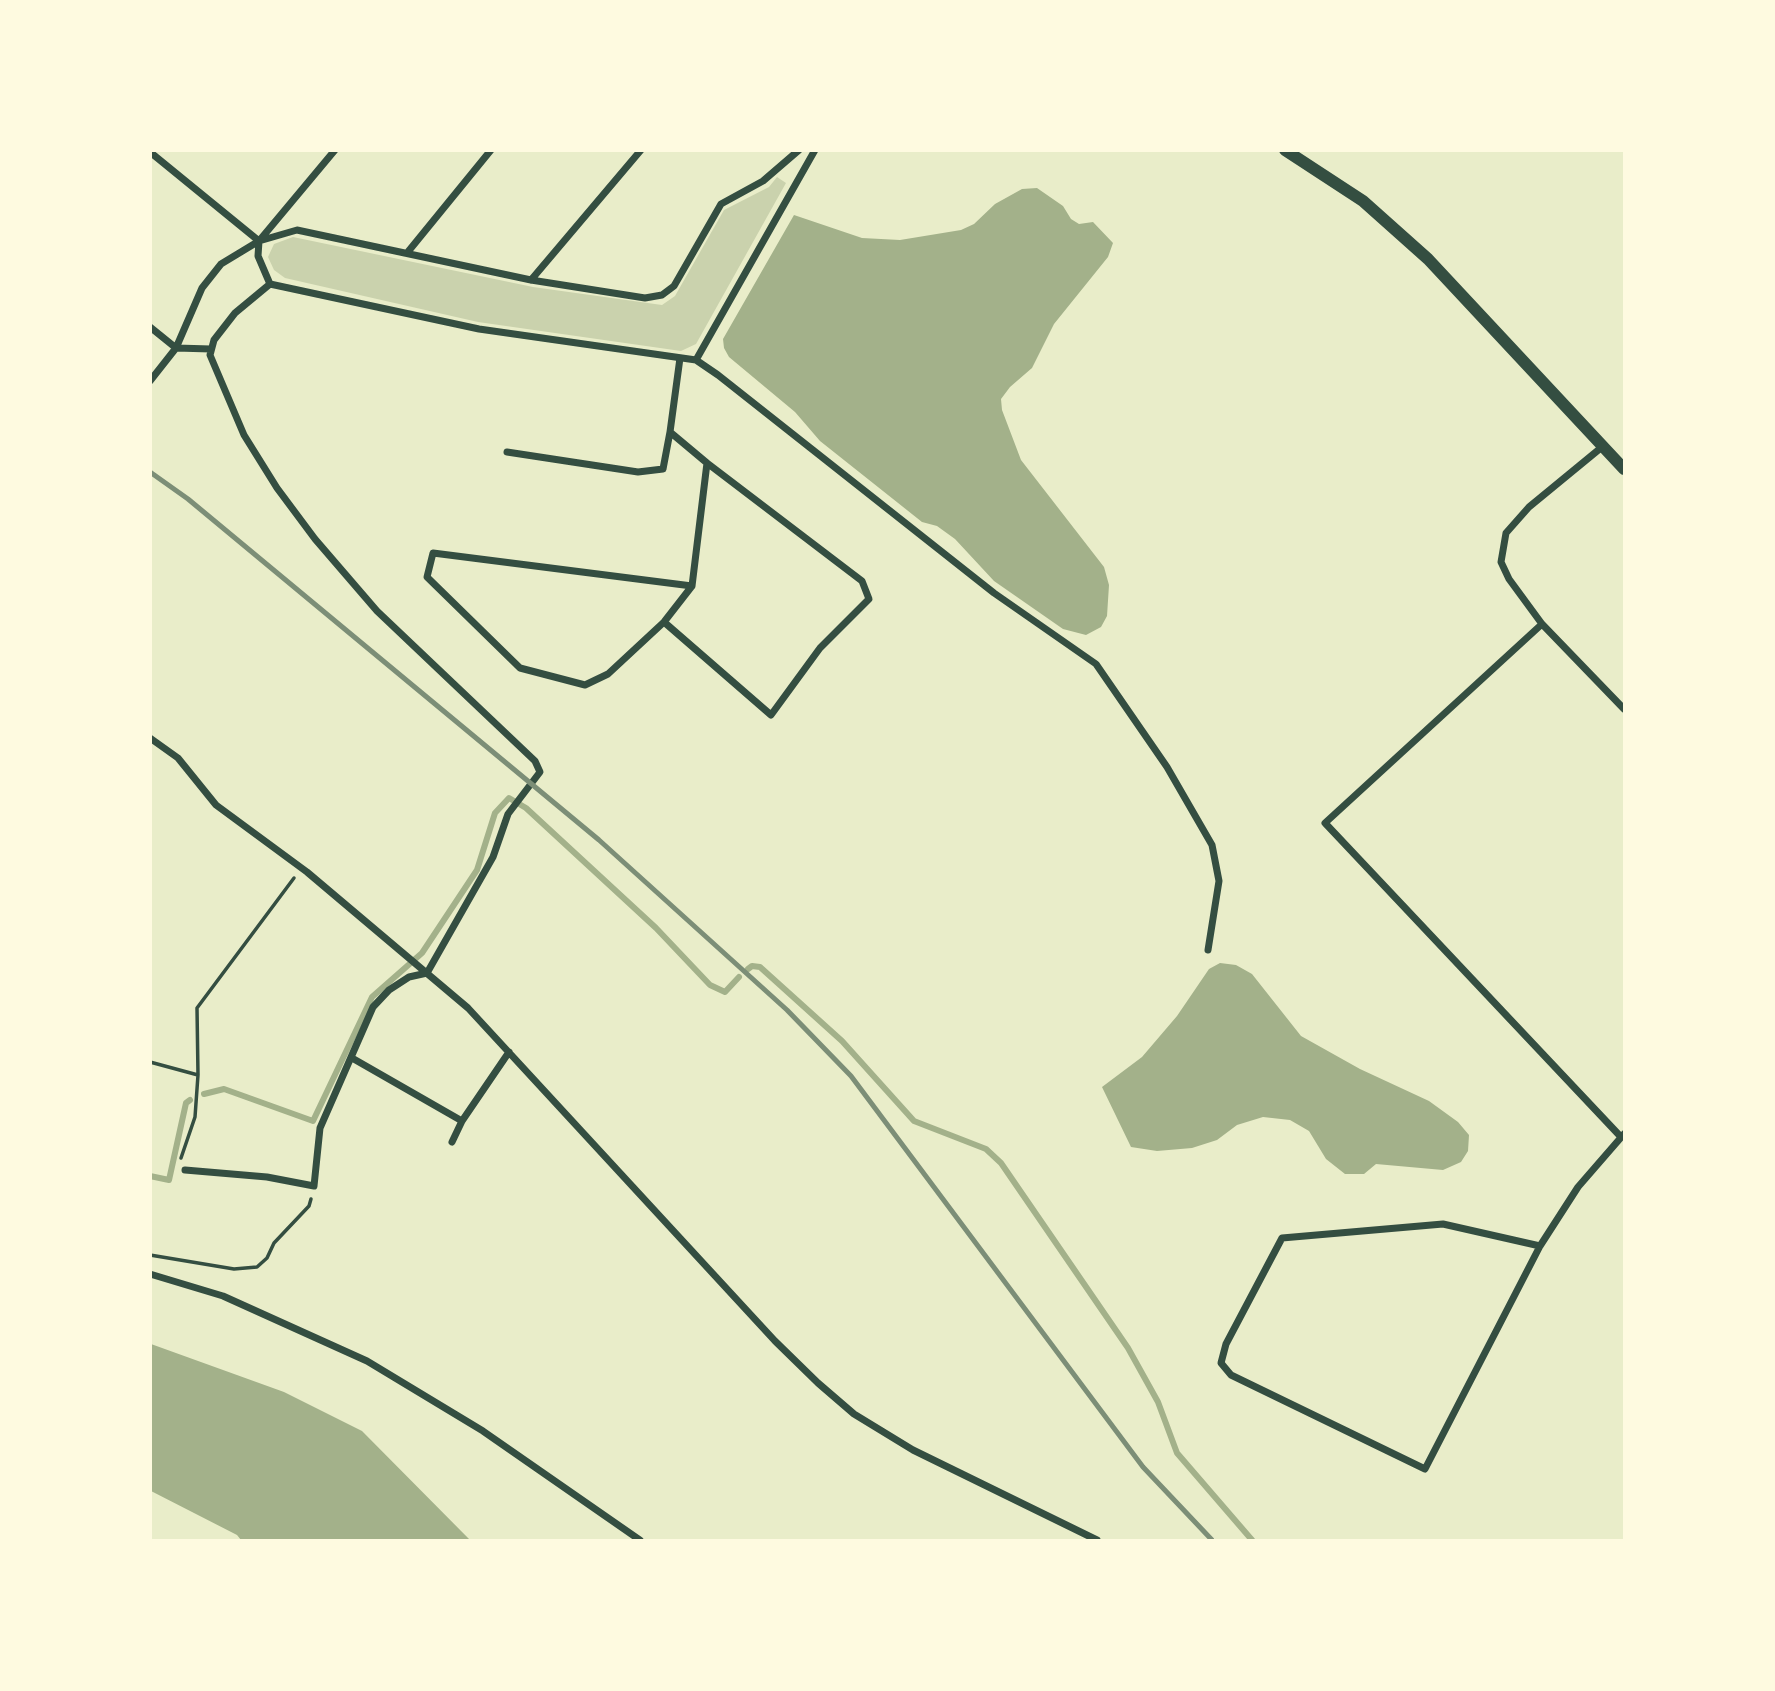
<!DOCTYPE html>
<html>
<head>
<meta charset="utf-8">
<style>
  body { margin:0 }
  #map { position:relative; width:1775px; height:1691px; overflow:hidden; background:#e9edc9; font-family:Cabin,sans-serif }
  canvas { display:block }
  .frame { position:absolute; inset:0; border:152px solid #fefae0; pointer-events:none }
</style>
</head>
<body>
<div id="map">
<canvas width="1775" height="1691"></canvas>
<div class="frame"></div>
</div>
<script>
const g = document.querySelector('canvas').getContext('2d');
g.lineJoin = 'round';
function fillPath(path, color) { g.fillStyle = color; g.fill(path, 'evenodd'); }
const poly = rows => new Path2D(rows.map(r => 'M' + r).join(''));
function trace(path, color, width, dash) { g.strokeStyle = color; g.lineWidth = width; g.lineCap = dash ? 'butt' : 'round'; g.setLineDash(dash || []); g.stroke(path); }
fillPath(poly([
  [777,177,786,183,696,344,681,351,478,322,399,304,285,278,274,270,268,257,274,244,293,237,533,287,662,305,675,296,724,210,769,187]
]), '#cad2ad');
fillPath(poly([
  [1037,188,1063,206,1071,219,1079,224,1093,222,1113,243,1108,257,1054,324,1032,368,1010,387,1001,399,1002,410,1021,460,1104,567,1109,585,1107,616,1101,627,1086,635,1063,629,994,581,955,539,937,526,922,522,820,441,795,412,729,357,724,348,723,339,794,215,862,238,900,240,961,230,974,224,995,204,1022,189],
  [1220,963,1236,965,1252,974,1301,1036,1360,1069,1429,1101,1458,1122,1469,1135,1468,1151,1461,1162,1443,1170,1376,1164,1364,1174,1345,1174,1326,1159,1309,1131,1290,1120,1263,1117,1237,1125,1217,1140,1192,1148,1157,1151,1131,1147,1102,1087,1142,1057,1177,1016,1209,969],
  [151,1344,284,1392,362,1431,470,1540,241,1540,237,1535,151,1491]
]), '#a3b18a');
trace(poly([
  [748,969,752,966,760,967,842,1041,914,1121,986,1149,1001,1163,1128,1348,1158,1402,1177,1453,1252,1540],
  [204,1094,224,1089,313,1121,372,997,422,953,477,870,495,813,509,798,526,808,656,928,710,985,725,992,739,977],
  [150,1176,169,1180,186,1103,190,1100]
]), '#a3b18a', 6);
trace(poly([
  [150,1062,198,1075,195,1117,181,1158],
  [198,1075,197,1008,294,878],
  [150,1255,234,1269,257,1267,267,1258,274,1243,309,1206,311,1199]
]), '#344e41', 3.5);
trace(poly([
  [150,152,259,241],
  [407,253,491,150],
  [531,280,641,150],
  [270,284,258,256,259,241,335,150],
  [150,327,176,348,211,349],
  [680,358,670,432,707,463,692,586,664,622,608,674,585,685,520,668,427,577,433,553,692,586],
  [696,360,815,150],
  [150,381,176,348,202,288,221,264,259,241,297,230,531,280,645,298,662,295,674,286,721,204,763,181,799,150],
  [1602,447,1529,507,1506,533,1501,562,1509,579,1542,624,1624,709],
  [507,452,638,472,663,469,670,432],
  [664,622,771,715,820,648,869,599,862,581,707,463],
  [1542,624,1325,823,1621,1137],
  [150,738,178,758,216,805,307,872,468,1008,775,1341,818,1383,854,1414,913,1450,1097,1540],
  [352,1058,462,1121],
  [452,1142,462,1121,509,1052],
  [185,1170,267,1177,314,1186,320,1128,373,1007,389,990,409,977,427,973,493,857,508,814,540,772,535,761,377,611,315,539,277,488,244,435,210,355,214,340,235,313,270,284,479,329,696,360,718,375,994,593,1096,664,1167,767,1212,845,1219,881,1208,950],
  [1540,1246,1443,1224,1282,1238,1226,1344,1221,1363,1231,1375,1425,1469,1540,1246,1578,1187,1624,1134],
  [150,1274,223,1296,367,1361,483,1431,640,1540]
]), '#344e41', 7);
trace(poly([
  [1285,150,1363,201,1428,259,1624,469]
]), '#344e41', 12);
trace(poly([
  [150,472,188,499,599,840,787,1010,851,1076,1143,1467,1212,1540]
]), '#7c8e77', 5);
</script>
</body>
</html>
